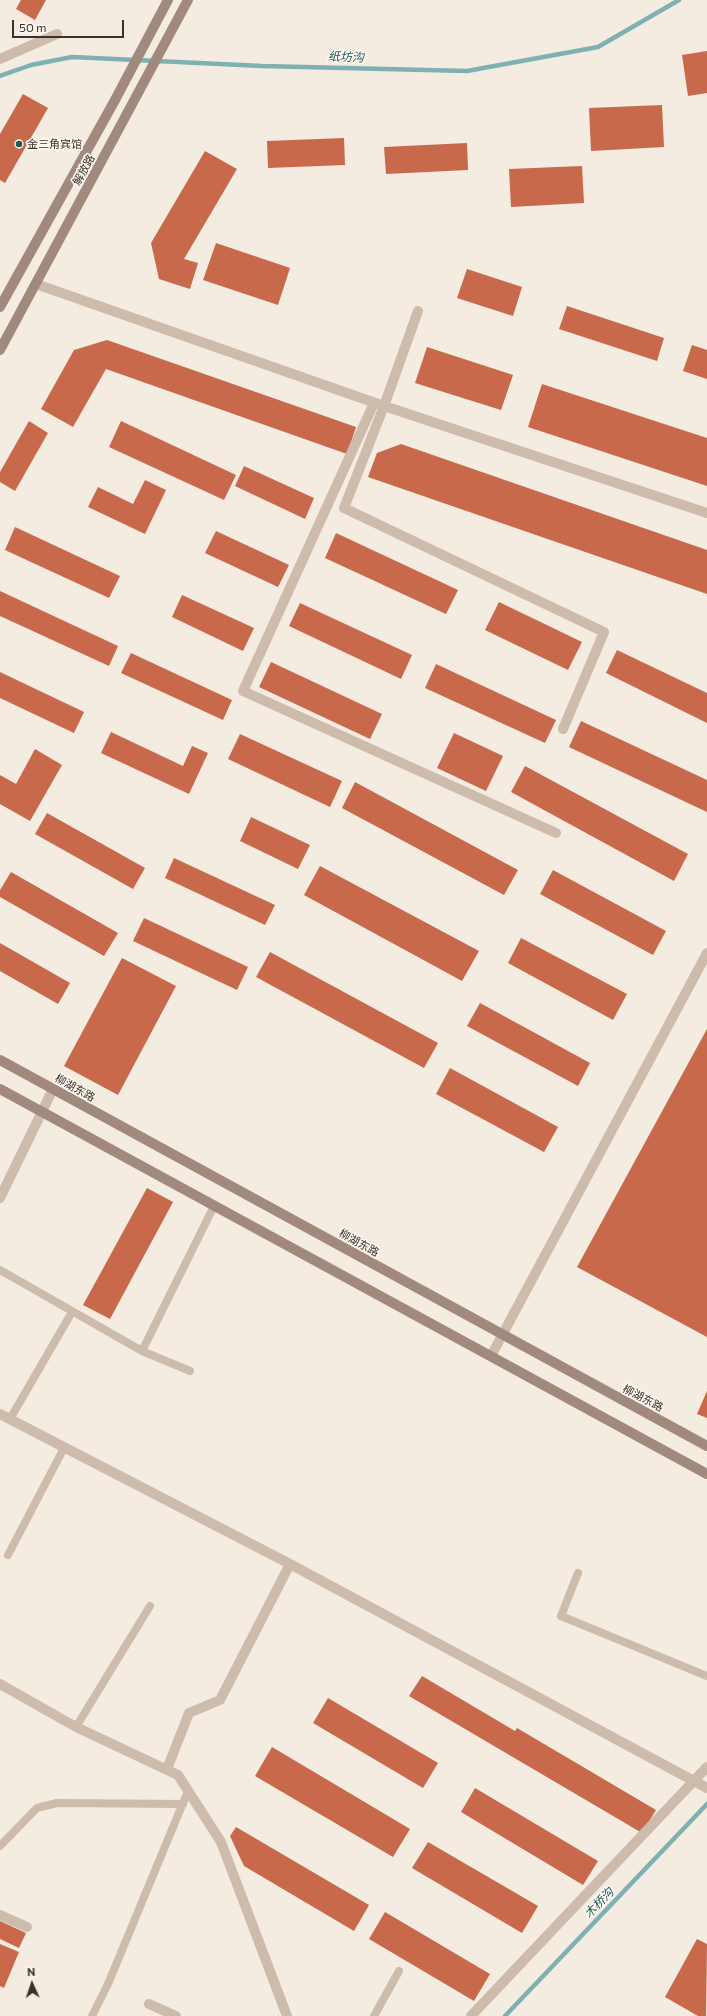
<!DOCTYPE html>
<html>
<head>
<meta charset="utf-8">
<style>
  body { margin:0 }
  #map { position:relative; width:707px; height:2016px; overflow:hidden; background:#f4ebe1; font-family:Commissioner,sans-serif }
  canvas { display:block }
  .north { position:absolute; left:12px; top:1964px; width:40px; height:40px; -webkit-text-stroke:3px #fbf5ee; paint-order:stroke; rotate:357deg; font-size:11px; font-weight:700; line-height:16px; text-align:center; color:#3b302b }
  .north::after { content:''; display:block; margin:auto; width:14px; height:18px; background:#3b302b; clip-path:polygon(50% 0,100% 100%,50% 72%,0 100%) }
  .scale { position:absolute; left:12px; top:20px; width:112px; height:18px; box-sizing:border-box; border:2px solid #3b302b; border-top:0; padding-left:5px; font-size:12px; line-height:14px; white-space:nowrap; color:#3b302b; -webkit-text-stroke:3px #fbf5ee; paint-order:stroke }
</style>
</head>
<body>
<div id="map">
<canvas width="707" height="2016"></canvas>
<div class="north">N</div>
<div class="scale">50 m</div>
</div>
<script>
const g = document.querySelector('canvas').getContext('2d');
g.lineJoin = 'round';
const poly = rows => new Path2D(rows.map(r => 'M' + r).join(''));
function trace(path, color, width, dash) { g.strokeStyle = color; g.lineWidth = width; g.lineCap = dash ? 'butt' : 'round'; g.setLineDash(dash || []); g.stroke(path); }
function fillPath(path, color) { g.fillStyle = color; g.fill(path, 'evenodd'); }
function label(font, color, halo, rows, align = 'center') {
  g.font = font + ' Commissioner,"Noto Sans SC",sans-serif'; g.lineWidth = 3.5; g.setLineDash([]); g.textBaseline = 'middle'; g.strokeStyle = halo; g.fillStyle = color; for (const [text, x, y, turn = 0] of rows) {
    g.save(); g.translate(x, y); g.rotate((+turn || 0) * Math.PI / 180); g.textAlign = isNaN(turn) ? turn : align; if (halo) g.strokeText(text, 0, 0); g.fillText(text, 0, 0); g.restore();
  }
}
trace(poly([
  [0,76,31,65,72,57,262,66,467,71,598,47,679,0],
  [505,2016,707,1804]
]), '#7fb0b2', 4.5);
fillPath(poly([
  [21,0,46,0,35,20,16,9],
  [707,51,707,93,688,96,682,55],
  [23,94,48,108,5,183,0,180,0,134],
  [662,105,664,147,591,151,589,108],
  [344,138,345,165,268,168,267,141],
  [467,143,468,170,386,174,384,147],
  [205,151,237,169,184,259,198,263,190,289,159,279,151,243],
  [582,166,584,203,511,207,509,169],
  [216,243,290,268,278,305,203,280],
  [467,269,522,287,513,316,457,298],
  [567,306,664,338,657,361,559,329],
  [107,340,356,427,347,454,106,369,73,427,41,409,74,350],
  [692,345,707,350,707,379,683,371],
  [427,347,513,375,501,410,415,383],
  [542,384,707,438,707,486,528,427],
  [29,421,48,433,15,491,0,482,0,472],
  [121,421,236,475,224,500,109,447],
  [401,444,707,550,707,594,368,477,377,453],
  [244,466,314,498,305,519,235,486],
  [145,480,166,490,145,534,88,507,98,487,133,504],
  [15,527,120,576,109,598,5,550],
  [216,531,289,565,278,587,205,553],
  [336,533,458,590,446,614,325,558],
  [0,591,118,646,109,666,0,616],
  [182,595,254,628,243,651,172,617],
  [499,602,582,642,568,670,485,630],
  [300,603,412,655,401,679,289,626],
  [617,650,707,693,707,723,606,673],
  [131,653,232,700,223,720,121,673],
  [271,662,382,714,370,739,259,687],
  [436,664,556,720,545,743,425,688],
  [0,672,84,712,74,733,0,698],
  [581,721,707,780,707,812,569,747],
  [111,732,183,766,192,746,208,753,189,794,101,753],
  [454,733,503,756,486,791,437,768],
  [240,734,342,781,330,807,228,759],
  [35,749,62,765,30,821,0,804,0,775,16,784],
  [525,766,688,854,674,881,511,792],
  [355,782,518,870,504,895,342,808],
  [47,813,145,868,133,889,35,834],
  [251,817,310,845,298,869,240,841],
  [174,858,275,905,265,925,165,878],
  [320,866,479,951,462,981,304,895],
  [553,870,666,931,653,955,540,894],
  [11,872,118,933,104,956,0,897,0,890],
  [144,918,248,967,237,990,133,941],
  [521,938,627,994,613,1020,508,963],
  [0,943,70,983,58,1004,0,971],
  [270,952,438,1043,424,1068,256,977],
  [122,958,176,986,118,1095,64,1066],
  [480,1003,590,1063,578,1086,467,1026],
  [707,1029,707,1337,577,1267],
  [450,1068,558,1127,544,1152,436,1094],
  [147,1188,173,1202,110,1319,83,1305],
  [707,1391,707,1418,697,1414],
  [422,1676,515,1731,517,1728,656,1810,642,1833,409,1696],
  [328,1698,438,1763,423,1788,313,1723],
  [272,1747,410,1829,393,1857,255,1776],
  [475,1788,598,1861,583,1885,461,1812],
  [236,1827,369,1905,354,1931,244,1866,230,1836],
  [428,1842,538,1906,522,1933,412,1868],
  [385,1912,490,1974,474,2001,369,1939],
  [0,1921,26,1933,19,1948,0,1939],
  [697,1939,707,1944,706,2016,698,2016,665,1997],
  [0,1944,19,1952,4,1988,0,1986]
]), '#c8694b');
trace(poly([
  [0,1270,142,1351,190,1371],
  [142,1351,214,1206],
  [10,1419,72,1312],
  [8,1555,64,1448],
  [578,1573,561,1616,707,1676],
  [76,1727,150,1606],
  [0,1846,37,1808,57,1803,183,1804],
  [92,2016,108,1984,188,1791],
  [374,2016,399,1971]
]), '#cdbbac', 8);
trace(poly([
  [0,59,57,34],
  [36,284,384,406,707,513],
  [418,311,384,406,344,508,604,632,563,729],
  [374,403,243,691,556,833],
  [0,1198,53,1089],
  [491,1356,707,953],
  [0,1414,290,1564,707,1788],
  [0,1684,76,1727,178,1775,221,1842,287,2016],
  [167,1769,189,1713,220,1700,290,1564],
  [0,1915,27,1927],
  [149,2004,176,2016],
  [471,2016,707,1767]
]), '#cdbbac', 10);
trace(poly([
  [0,307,115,100,168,0],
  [0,350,188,0],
  [0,1060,707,1446],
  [0,1089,707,1474]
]), '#a18a7d', 10);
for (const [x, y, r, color] of [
  [19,144,4,"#1f5a5e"]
]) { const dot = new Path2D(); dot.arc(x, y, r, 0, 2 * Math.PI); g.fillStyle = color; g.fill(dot); trace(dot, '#fbf5ee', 1.5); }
label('11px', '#3b302b', '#fbf5ee', [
  ["金三角宾馆",27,144]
], 'left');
label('11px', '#3b302b', '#fbf5ee', [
  ["解放路",84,170,-61],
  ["柳湖东路",75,1088,29],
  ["柳湖东路",359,1243,29],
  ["柳湖东路",643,1398,28]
]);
label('italic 12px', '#1f5a5e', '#fbf5ee', [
  ["纸坊沟",346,57,2],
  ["木桥沟",599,1903,-46]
]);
</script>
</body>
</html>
